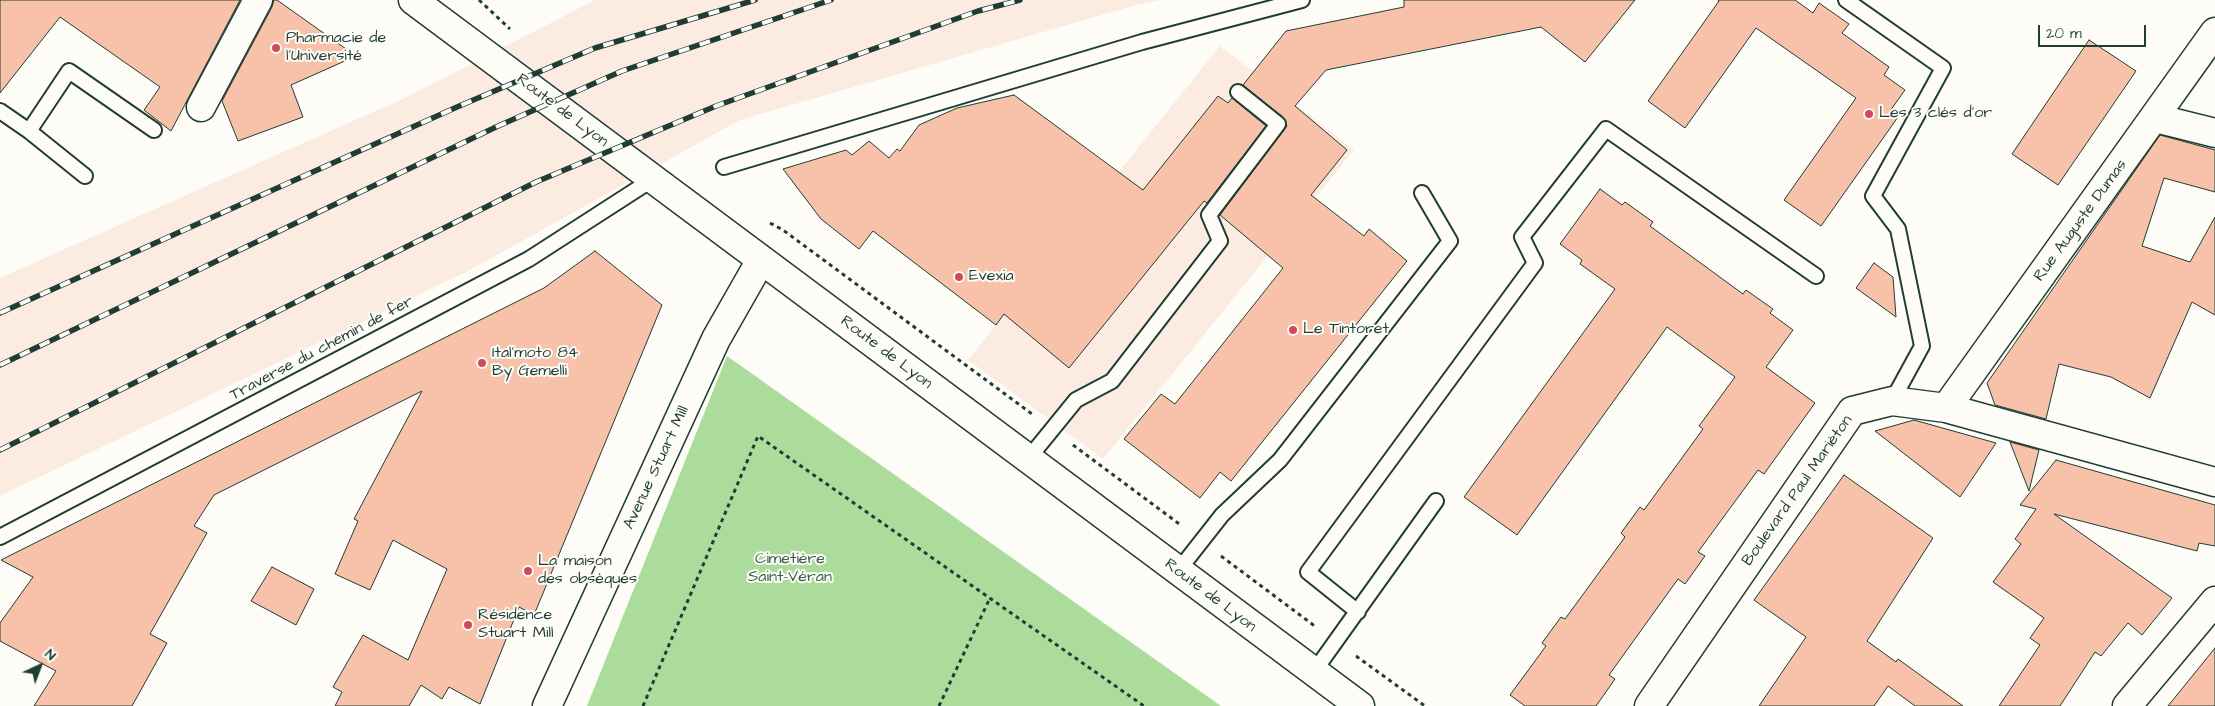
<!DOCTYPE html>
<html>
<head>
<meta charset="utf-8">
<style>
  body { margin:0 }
  #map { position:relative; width:2215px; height:706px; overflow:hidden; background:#fdfcf7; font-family:"Architects Daughter",sans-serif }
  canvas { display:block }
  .north { position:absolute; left:15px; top:641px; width:50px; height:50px; -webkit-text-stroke:4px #fdfcf7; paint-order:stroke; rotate:43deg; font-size:14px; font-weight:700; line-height:20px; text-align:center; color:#1f3d34 }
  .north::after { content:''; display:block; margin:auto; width:18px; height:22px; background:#1f3d34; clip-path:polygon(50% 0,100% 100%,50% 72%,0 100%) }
  .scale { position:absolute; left:2038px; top:25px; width:108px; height:22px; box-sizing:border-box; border:2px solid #1f3d34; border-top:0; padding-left:6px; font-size:15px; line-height:18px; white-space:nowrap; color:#1f3d34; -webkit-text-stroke:4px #fdfcf7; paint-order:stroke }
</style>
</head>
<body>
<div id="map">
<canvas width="2215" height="706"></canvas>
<div class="north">N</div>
<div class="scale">20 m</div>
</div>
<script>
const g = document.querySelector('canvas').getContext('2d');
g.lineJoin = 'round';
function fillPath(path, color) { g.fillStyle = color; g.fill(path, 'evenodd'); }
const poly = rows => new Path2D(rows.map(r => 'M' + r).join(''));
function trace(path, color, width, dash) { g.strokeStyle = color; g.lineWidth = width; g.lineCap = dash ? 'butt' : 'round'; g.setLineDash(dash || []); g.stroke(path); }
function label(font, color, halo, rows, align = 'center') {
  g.font = font + ' "Architects Daughter",sans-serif'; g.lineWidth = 4; g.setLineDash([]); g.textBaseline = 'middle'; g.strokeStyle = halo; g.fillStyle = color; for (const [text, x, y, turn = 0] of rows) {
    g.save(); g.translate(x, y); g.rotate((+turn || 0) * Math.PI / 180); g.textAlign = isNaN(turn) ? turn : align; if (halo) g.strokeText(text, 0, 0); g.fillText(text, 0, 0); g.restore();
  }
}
fillPath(poly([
  [595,0,1161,0,1136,5,740,120,468,271,0,496,0,278,405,98],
  [1220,46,1354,150,1103,459,968,360]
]), '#fbebe0');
fillPath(poly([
  [727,356,1221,706,587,706]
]), '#acdc9c');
const building = poly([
  [0,0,240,0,171,131,144,110,160,87,60,17,0,93,0,0],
  [274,0,277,0,356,56,291,85,303,117,238,141,222,101,272,7,274,0],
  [1404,0,1635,0,1585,62,1541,27,1326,70,1295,106,1347,150,1311,195,1364,236,1369,229,1407,261,1231,481,1220,472,1200,498,1124,439,1161,394,1175,404,1283,268,1220,215,1287,126,1283,117,1243,85,1286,31,1404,7,1404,0],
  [1718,0,1795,0,1813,13,1819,3,1849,24,1842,33,1889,67,1884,75,1905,90,1890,111,1898,117,1821,226,1784,200,1856,98,1756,28,1685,128,1648,101,1719,1,1718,0],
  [2089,40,2136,71,2058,185,2012,154,2089,40],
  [1014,95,1143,190,1218,96,1228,103,1232,98,1266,126,1207,203,1204,201,1069,368,1004,314,996,325,873,231,859,249,821,219,783,169,846,150,852,155,869,141,889,158,897,149,900,151,919,125,957,108,1014,95],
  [2160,135,2215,150,2215,192,2164,178,2142,246,2190,262,2215,217,2215,315,2192,302,2150,398,2111,377,2059,364,2046,419,1995,405,1987,383,2160,135],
  [1600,189,1622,205,1625,202,1653,222,1650,226,1743,294,1746,290,1773,309,1770,313,1793,330,1766,367,1815,403,1764,474,1758,470,1698,552,1705,556,1685,584,1678,579,1609,675,1615,679,1596,706,1525,706,1510,695,1546,646,1542,643,1561,617,1565,619,1625,537,1621,533,1640,507,1644,510,1703,429,1699,426,1735,377,1667,327,1517,535,1464,497,1615,289,1580,264,1582,260,1560,244,1600,189],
  [595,251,662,305,534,615,519,607,480,704,449,687,442,699,421,685,409,706,335,706,342,692,333,687,363,635,408,660,447,569,393,540,370,590,335,574,358,521,354,519,422,391,214,495,194,526,207,533,150,634,167,643,132,706,34,706,56,671,0,641,0,623,33,577,1,560,544,288,595,251],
  [1874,263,1893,277,1896,317,1856,288,1874,263],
  [1914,420,1996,443,1960,497,1875,431,1914,420],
  [2010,442,2039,450,2029,491,2010,442],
  [2056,460,2215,505,2215,546,2199,543,2197,551,2054,514,2172,598,2142,635,2128,623,2101,656,2095,652,2060,706,1999,706,2040,645,2030,638,2044,618,1993,582,2021,544,2015,539,2036,509,2020,505,2056,460],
  [1844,475,1933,538,1867,641,1896,662,1898,659,1963,706,1915,706,1888,686,1874,706,1759,706,1806,637,1754,600,1844,475],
  [272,567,314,589,296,625,251,601,272,567],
  [2215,648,2215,706,2168,706,2215,648]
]);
fillPath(building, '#f7c2a9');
trace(building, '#1f3d34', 1);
const lane = poly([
  [1846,0,1943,68,1873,196,1898,229,1922,346,1892,401],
  [0,111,29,131,69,71,154,130],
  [29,131,85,176],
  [724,167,1142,42,1302,0],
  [1028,459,1076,400,1112,381,1220,241,1209,215,1278,124,1238,92],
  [0,537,529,259,653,179],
  [1178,571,1222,515,1280,460,1450,241,1422,193],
  [1358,612,1308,572,1535,263,1522,237,1606,129,1816,276],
  [1313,673,1436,501]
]);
const street = poly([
  [201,107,258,0],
  [2155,118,2215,133],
  [1946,408,2215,32],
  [1649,706,1852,411,1892,401,1946,408,2215,482],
  [2127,706,2215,601]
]);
const secondary = poly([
  [547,706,716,339,761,260]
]);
const primary = poly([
  [413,0,1360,706]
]);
trace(lane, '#1f3d34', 18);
trace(street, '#1f3d34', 31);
trace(secondary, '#1f3d34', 31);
trace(primary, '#1f3d34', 31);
trace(poly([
  [479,0,510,29],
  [770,223,783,230,1032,414],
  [1073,445,1182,526],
  [1221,556,1316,627],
  [1356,656,1425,706],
  [643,706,758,436,1144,706],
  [939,706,990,598]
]), '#1f3d34', 3, [4, 4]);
trace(lane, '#fdfcf7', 14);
trace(street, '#fdfcf7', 28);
trace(secondary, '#fdfcf7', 28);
trace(primary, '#fdfcf7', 28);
const rail = poly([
  [0,313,457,107,595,48,755,0],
  [0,365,496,127,622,71,831,0],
  [0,450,536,182,716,106,978,11,1020,0]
]);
trace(rail, '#1f3d34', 5.5);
trace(rail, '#fdfcf7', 4, [11]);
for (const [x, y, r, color] of [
  [276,48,5,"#d1495b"],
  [1869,114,5,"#d1495b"],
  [959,277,5,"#d1495b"],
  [1293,330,5,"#d1495b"],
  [482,363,5,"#d1495b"],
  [528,571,5,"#d1495b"],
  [468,625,5,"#d1495b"]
]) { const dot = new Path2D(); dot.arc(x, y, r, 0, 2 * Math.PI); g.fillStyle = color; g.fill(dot); trace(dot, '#fdfcf7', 2); }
label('16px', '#1f3d34', '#fdfcf7', [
  ["Pharmacie de",286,39],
  ["l'Université",286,57],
  ["Les 3 clés d'or",1879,114],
  ["Evexia",969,277],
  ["Le Tintoret",1303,330],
  ["Ital'moto 84",492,354],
  ["By Gemelli",492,372],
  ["La maison",538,562],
  ["des obsèques",538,580],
  ["Résidence",478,616],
  ["Stuart Mill",478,634]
], 'left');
label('16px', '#1f3d34', '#fdfcf7', [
  ["Route de Lyon",562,111,37],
  ["Rue Auguste Dumas",2081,221,-54],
  ["Traverse du chemin de fer",322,349,-28],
  ["Route de Lyon",886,353,37],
  ["Avenue Stuart Mill",657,468,-65],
  ["Boulevard Paul Marièton",1798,491,-55],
  ["Route de Lyon",1210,596,37]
]);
label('16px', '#3b5d49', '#fdfcf7', [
  ["Cimetière",790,560],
  ["Saint-Véran",790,578]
]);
</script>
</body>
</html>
